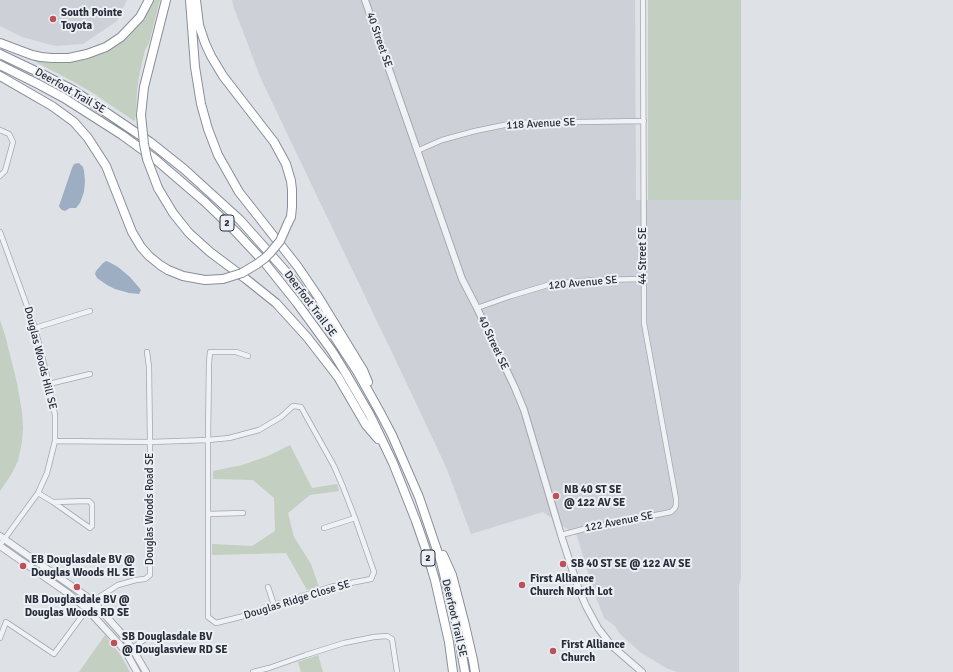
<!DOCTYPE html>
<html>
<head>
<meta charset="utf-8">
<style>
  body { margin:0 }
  canvas { display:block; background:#dee1e6 }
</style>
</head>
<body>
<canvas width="953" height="672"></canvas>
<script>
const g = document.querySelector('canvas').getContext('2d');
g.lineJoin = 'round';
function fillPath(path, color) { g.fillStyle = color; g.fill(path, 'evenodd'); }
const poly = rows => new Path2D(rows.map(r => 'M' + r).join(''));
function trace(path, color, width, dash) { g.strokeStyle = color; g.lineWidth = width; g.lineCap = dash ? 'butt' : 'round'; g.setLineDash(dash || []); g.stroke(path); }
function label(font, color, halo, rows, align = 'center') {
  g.font = font + ' Signika,sans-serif'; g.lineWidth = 4; g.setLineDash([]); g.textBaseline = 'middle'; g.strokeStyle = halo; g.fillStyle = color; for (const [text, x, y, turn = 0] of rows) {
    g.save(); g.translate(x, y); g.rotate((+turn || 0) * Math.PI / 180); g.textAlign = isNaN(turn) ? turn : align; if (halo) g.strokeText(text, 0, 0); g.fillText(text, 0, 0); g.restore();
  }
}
fillPath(poly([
  [0,0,127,0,117,21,83,44,55,46,22,37,0,26],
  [232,0,635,0,636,200,741,200,741,578,739,586,739,672,677,672,666,668,640,652,620,634,615,626,604,618,593,589,577,536,543,512,471,534,446,467,407,384,261,79,234,8]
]), '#cdd0d7');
fillPath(poly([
  [151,0,160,0,149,43,145,50,139,76,137,91,136,115,135,120,134,121,93,93,74,82,30,59,30,57,43,60,106,50],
  [648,0,741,0,741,200,648,200],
  [0,320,5,335,17,383,22,412,23,428,22,442,18,461,11,475,0,491],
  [290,445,312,488,337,484,339,491,310,495,288,513,294,537,311,564,319,587,307,590,286,553,212,555,212,544,252,546,275,531,274,498,253,480,213,479,213,471,242,465,268,456],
  [105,635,121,656,130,672,79,672],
  [318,655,323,672,301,672,298,662]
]), '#c3cfc0');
fillPath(poly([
  [79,163,83,167,84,171,85,181,84,192,80,203,76,208,70,208,65,211,62,210,60,208,59,206,72,168,74,164],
  [106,261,109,262,118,267,130,277,141,290,139,294,129,293,115,289,107,285,97,278,95,274,96,271,103,263]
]), '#9dadc2');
const minor = poly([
  [0,130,9,134,13,142,5,171,0,176],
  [417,151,442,140,475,131,514,123,644,121],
  [0,232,35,328,49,384,55,415,55,441,47,473,38,493,0,545],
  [477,308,511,296,551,284,595,280,643,279],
  [35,328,90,311],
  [49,384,90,374],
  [55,441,150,442,208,440,229,438,259,430,281,417,293,406,301,407,334,466,343,487,355,518,374,572,371,579,330,587,274,605,248,615,216,623,208,617,208,440,209,363,210,352,236,352,248,356],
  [38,493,53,502,90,528,92,526,92,504,89,501,53,502],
  [208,514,243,513],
  [324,528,355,518],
  [561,535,584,529,666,513,671,512,675,508,676,505,676,499,644,323,643,0],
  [268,587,274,605],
  [0,638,6,622,54,654,93,601,118,585,136,580,145,579,150,575,150,442,149,367,147,352],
  [131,649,148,637],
  [253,672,269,668,306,655,344,643,374,637,387,636,392,639,397,672]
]);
const tertiary = poly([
  [365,0,462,279,477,308,515,388,524,410,561,535,578,587,586,606,598,628,612,646,642,672],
  [0,536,93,601,105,615,122,634,132,648,146,672],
  [0,546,69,594,87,609,121,646,126,652,137,672]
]);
const motorway = poly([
  [190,0,195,67,201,104,208,129,218,155,239,192,298,267,319,298,363,370,368,382],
  [196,0,199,25,205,43,211,56,223,76,274,142,286,164,291,181,292,190,292,207,291,217,288,223],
  [0,43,32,55,41,57,52,58,69,58,87,54,106,47,121,37,140,17,149,0],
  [0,54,42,74,73,90,150,142,184,169,240,220,265,248,288,274,323,319,357,371,381,414,392,435,419,497,441,562,457,626,465,672],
  [0,65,38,84,64,98,122,135,155,159,205,202,236,232,265,263,297,303,332,351,345,372,370,415,393,463,416,521,425,547,435,580,449,642,453,672],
  [0,76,52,106,74,122,88,138,106,166,132,232,141,247,149,256,160,265,168,270,183,276,205,280,223,279],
  [141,115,144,87,166,0],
  [158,188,173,213,189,233,210,252,246,279,276,303,307,337,338,377,366,425,378,439],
  [443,555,452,575,464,621,473,660,475,672]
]);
trace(minor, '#a4a8af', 6);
trace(tertiary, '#a4a8af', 8);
trace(motorway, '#878e9b', 10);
trace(minor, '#f0f2f5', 4.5);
trace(tertiary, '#f0f2f5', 6);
trace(motorway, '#fff', 8);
const motorwayBridge = poly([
  [141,115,144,144,147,159,158,188],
  [223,279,242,273,257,264,265,258,270,253,280,241,288,223]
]);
trace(motorwayBridge, '#878e9b', 10, []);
trace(motorwayBridge, '#fff', 8);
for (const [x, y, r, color] of [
  [53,19,4,"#bd515a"],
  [556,496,4,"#bd515a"],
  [563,564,4,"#bd515a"],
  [23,566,4,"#bd515a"],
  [522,585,4,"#bd515a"],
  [77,587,4,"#bd515a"],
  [114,643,4,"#bd515a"],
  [553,651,4,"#bd515a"]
]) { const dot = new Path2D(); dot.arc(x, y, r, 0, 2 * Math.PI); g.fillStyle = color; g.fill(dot); trace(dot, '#edf0f4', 1.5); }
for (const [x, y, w] of [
  [227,223,14],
  [428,558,14]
]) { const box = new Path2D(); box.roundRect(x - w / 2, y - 8, w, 16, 3); g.fillStyle = '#edf0f4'; g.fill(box); trace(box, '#292e3b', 1); }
label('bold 10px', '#292e3b', null, [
  ["2",227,223],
  ["2",428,558]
]);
label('bold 11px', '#292e3b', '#edf0f4', [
  ["South Pointe",61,13],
  ["Toyota",61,26],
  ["NB 40 ST SE",564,490],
  ["@ 122 AV SE",564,503],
  ["EB Douglasdale BV @",31,560],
  ["Douglas Woods HL SE",31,573],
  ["SB 40 ST SE @ 122 AV SE",571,564],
  ["First Alliance",530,579],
  ["Church North Lot",530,592],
  ["NB Douglasdale BV @",77,600,"center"],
  ["Douglas Woods RD SE",77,613,"center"],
  ["SB Douglasdale BV",122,637],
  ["@ Douglasview RD SE",122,650],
  ["First Alliance",561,645],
  ["Church",561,658]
], 'left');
label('11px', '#292e3b', '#edf0f4', [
  ["40 Street SE",379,40,71],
  ["Deerfoot Trail SE",70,91,30],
  ["118 Avenue SE",541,124,-3],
  ["44 Street SE",643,256,-90],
  ["120 Avenue SE",583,283,-5],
  ["Deerfoot Trail SE",310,304,53],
  ["40 Street SE",493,343,65],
  ["Douglas Woods Hill SE",40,358,76],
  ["Douglas Woods Road SE",150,509,-90],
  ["122 Avenue SE",619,522,-11],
  ["Douglas Ridge Close SE",297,600,-17],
  ["Deerfoot Trail SE",454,618,77]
]);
</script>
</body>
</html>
